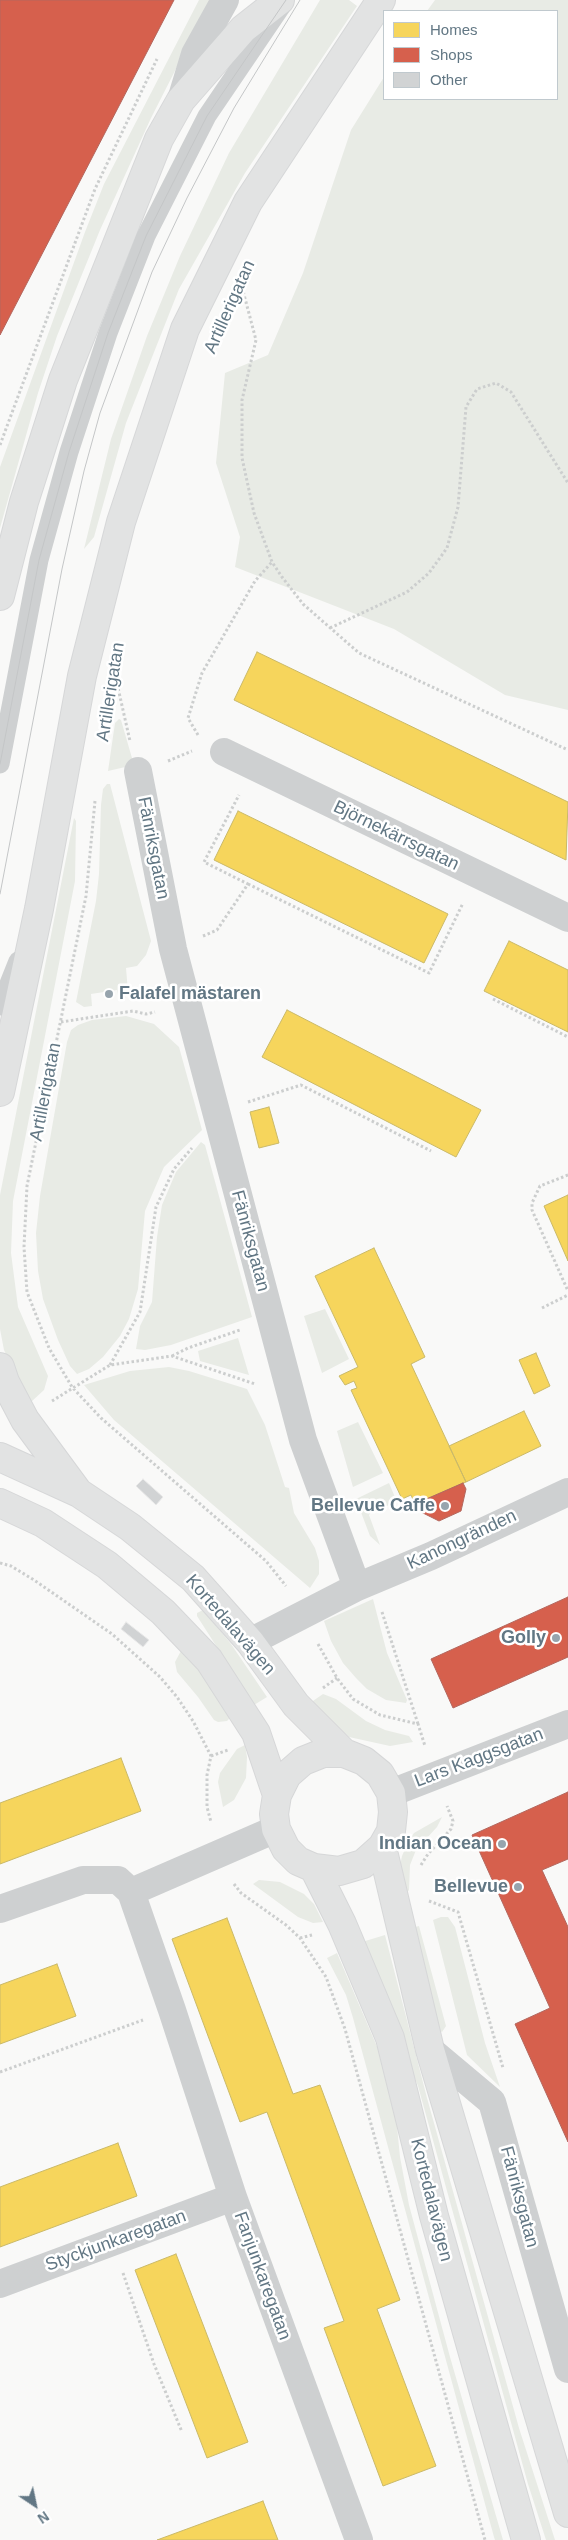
<!DOCTYPE html>
<html>
<head>
<meta charset="utf-8">
<style>
  body { margin:0 }
  #map { position:relative; width:568px; height:2540px; overflow:hidden; background:#f9f9f8; font-family:Arial,sans-serif }
  canvas { display:block }
  .legend { position:absolute; left:383px; top:10px; width:175px; height:90px; box-sizing:border-box; background:#fff; border:1px solid #c0c9ce; margin:0; padding:6px 9px; list-style:none; font-size:15px; color:#627784 }
  .legend li { display:flex; align-items:center; gap:10px; height:25px }
  .legend b { width:25px; border:1px solid #c0c9ce }
  .north { position:absolute; left:10px; top:2480px; width:50px; height:50px; -webkit-text-stroke:4px #fff; paint-order:stroke; rotate:146deg; font-size:14px; font-weight:700; line-height:20px; text-align:center; color:#627784 }
  .north::after { content:''; display:block; margin:auto; width:18px; height:22px; background:#627784; clip-path:polygon(50% 0,100% 100%,50% 72%,0 100%) }
</style>
</head>
<body>
<div id="map">
<canvas width="568" height="2540"></canvas>
<ul class="legend">
<li><b style="height:14px;background:#f6d55c"></b>Homes</li>
<li><b style="height:14px;background:#d6604d"></b>Shops</li>
<li><b style="height:14px;background:#d1d3d4"></b>Other</li>
</ul>
<div class="north">N</div>
</div>
<script>
const g = document.querySelector('canvas').getContext('2d');
g.lineJoin = 'round';
function fillPath(path, color) { g.fillStyle = color; g.fill(path, 'evenodd'); }
const poly = rows => new Path2D(rows.map(r => 'M' + r).join(''));
function trace(path, color, width, dash) { g.strokeStyle = color; g.lineWidth = width; g.lineCap = dash ? 'butt' : 'round'; g.setLineDash(dash || []); g.stroke(path); }
function label(font, color, halo, rows, align = 'center') {
  g.font = font + ' Arial,sans-serif'; g.lineWidth = 5; g.setLineDash([]); g.textBaseline = 'middle'; g.strokeStyle = halo; g.fillStyle = color; for (const [text, x, y, turn = 0] of rows) {
    g.save(); g.translate(x, y); g.rotate((+turn || 0) * Math.PI / 180); g.textAlign = isNaN(turn) ? turn : align; if (halo) g.strokeText(text, 0, 0); g.fillText(text, 0, 0); g.restore();
  }
}
fillPath(poly([
  [199,0,211,0,151,118,100,230,57,336,38,393,0,528,0,467,85,232,104,184],
  [320,0,349,0,357,6,245,173,179,289,126,423,94,537,84,549,111,439,147,336,180,256,229,153],
  [435,0,568,0,568,710,505,695,394,629,235,567,240,537,216,463,225,373,268,355,303,273,351,130,384,77,384,99,557,99,557,11,427,11],
  [119,719,121,720,134,765,108,771,115,723],
  [107,784,110,784,151,941,146,955,137,966,126,968,128,992,125,998,119,1001,117,990,91,994,92,1006,84,1007,76,1002,96,901,99,874,101,805,103,789],
  [74,818,76,821,75,881,13,1201,11,1253,18,1307,48,1376,44,1390,31,1402,19,1383,4,1350,0,1329,0,1195],
  [126,1016,154,1024,179,1047,202,1130,164,1167,145,1211,138,1289,129,1319,120,1336,103,1357,89,1369,77,1374,70,1366,58,1340,43,1299,38,1271,36,1233,40,1196,67,1042,71,1030,78,1025,92,1020],
  [201,1142,205,1145,252,1317,171,1345,145,1350,136,1349,140,1326,152,1302,157,1237,162,1205,176,1172],
  [325,1309,349,1359,322,1373,304,1316],
  [238,1338,249,1375,200,1361,198,1351],
  [169,1367,189,1371,247,1389,265,1425,285,1487,289,1488,294,1513,315,1548,319,1561,319,1574,310,1588,114,1420,84,1385,130,1371],
  [358,1422,383,1473,353,1487,337,1431],
  [389,1483,397,1502,371,1512,369,1515,380,1545,370,1536,356,1499],
  [373,1599,387,1653,407,1700,406,1703,386,1700,367,1689,356,1678,343,1663,331,1641,324,1621],
  [203,1610,231,1644,267,1697,254,1705,197,1616,197,1613],
  [182,1649,200,1667,231,1717,227,1721,218,1722,214,1720,198,1697,177,1672,175,1662],
  [323,1694,336,1699,366,1721,385,1730,409,1736,413,1742,390,1746,349,1737,310,1703],
  [245,1745,247,1757,246,1778,234,1800,223,1807,218,1782,220,1773,237,1749],
  [442,1817,437,1827,416,1850,410,1865,409,1890,405,1895,398,1875,402,1856,408,1842,414,1833],
  [259,1880,280,1882,304,1894,314,1904,323,1922,313,1923,298,1917,253,1884],
  [441,1917,448,1917,455,1927,485,2043,500,2087,467,2055,433,1920],
  [419,1926,446,2026,442,2032,440,2031,408,1929],
  [385,1935,427,2098,519,2428,555,2540,546,2540,528,2484,418,2086,362,1942],
  [337,1953,384,2063,395,2106,400,2157,409,2205,450,2357,503,2540,495,2540,494,2537,353,2018,346,1995,327,1958]
]), '#e8ebe5');
const homes = poly([
  [257,652,568,802,566,860,234,700,257,652],
  [238,811,448,914,424,963,214,860,238,811],
  [509,941,568,970,568,1032,484,991,509,941],
  [287,1010,481,1110,456,1157,262,1057,287,1010],
  [269,1107,279,1143,259,1148,250,1112,269,1107],
  [568,1195,568,1261,544,1206,568,1195],
  [374,1248,425,1357,411,1364,466,1482,415,1504,411,1495,402,1499,351,1390,357,1388,354,1381,345,1385,339,1376,358,1367,315,1276,374,1248],
  [536,1353,550,1386,534,1394,519,1360,536,1353],
  [524,1411,541,1446,466,1482,449,1446,524,1411],
  [121,1758,141,1811,0,1864,0,1803,121,1758],
  [227,1918,293,2094,320,2085,400,2300,377,2309,436,2466,383,2486,324,2328,344,2321,267,2112,240,2122,172,1939,227,1918],
  [57,1964,76,2016,0,2044,0,1985,57,1964],
  [118,2143,137,2196,0,2247,0,2187,118,2143],
  [176,2254,248,2442,207,2458,135,2270,176,2254],
  [263,2501,278,2540,157,2540,263,2501]
]);
fillPath(homes, '#f6d55c');
trace(homes, '#cab968', 1);
const shops = poly([
  [0,0,174,0,0,335,0,0],
  [463,1483,466,1489,461,1511,439,1521,419,1511,415,1504,463,1483],
  [568,1597,568,1657,453,1708,431,1659,568,1597],
  [568,1792,568,1859,542,1870,568,1927,568,2142,515,2024,550,2008,472,1835,568,1792]
]);
fillPath(shops, '#d6604d');
trace(shops, '#b3675e', 1);
const building = poly([
  [143,1479,163,1497,156,1505,136,1486,143,1479],
  [126,1622,149,1640,143,1647,121,1629,126,1622]
]);
fillPath(building, '#d1d3d4');
trace(building, '#e8e8e8', 1);
const secondary = poly([
  [0,596,24,502,63,380,159,139,181,100,243,29,280,0],
  [0,1092,39,909,82,676,121,522,185,329,248,202,381,0],
  [0,1367,5,1382,25,1420,78,1492],
  [0,1457,79,1493,130,1527,193,1578,250,1642,296,1705,344,1753],
  [0,1503,43,1523,107,1565,163,1612,209,1660,256,1733,277,1795],
  [382,1847,430,2050,568,2513],
  [314,1868,339,1871,363,1864,382,1847,391,1831,393,1812,391,1793,380,1774,364,1761,344,1753,323,1753,303,1761,287,1775,277,1795,274,1814,276,1829,286,1849,298,1861,314,1868,342,1924,390,2038,434,2216,526,2540]
]);
trace(secondary, '#d6d7d8', 30);
trace(poly([
  [242,287,256,340,242,400,242,458,254,513,272,562,282,577,303,604,359,653,568,750],
  [0,445,95,189,157,59],
  [330,628,407,592,429,573,447,548,458,507,466,407,477,389,496,383,511,392,568,483],
  [116,679,130,741],
  [198,735,188,718,202,673,255,581,272,562],
  [168,761,192,751],
  [95,801,86,896,27,1186,24,1247,27,1292,49,1348,72,1387,101,1418,266,1561,286,1586],
  [248,884,429,973,463,903],
  [203,936,217,930,248,884,204,862,239,795],
  [493,999,568,1037],
  [61,1022,133,1011,146,1014,155,1012],
  [248,1102,301,1085,431,1151],
  [568,1175,540,1186,532,1203,532,1210,568,1291],
  [542,1308,568,1295],
  [172,1356,188,1348,240,1330],
  [110,1365,140,1312,156,1207,174,1169,192,1148],
  [52,1401,110,1365,172,1356,255,1384],
  [0,1563,11,1566,34,1580,112,1634,160,1677,177,1697,193,1721,211,1756,207,1775,207,1807,211,1822],
  [382,1612,418,1724],
  [318,1644,337,1678,353,1699,380,1715,418,1724,425,1746],
  [323,1688,337,1678],
  [211,1756,228,1750],
  [421,1865,428,1854,451,1829,453,1821,447,1806],
  [234,1884,241,1893,286,1925,300,1938,326,1977,345,2029,485,2540],
  [429,1901,458,1912,503,2068],
  [300,1938,312,1935],
  [0,2072,143,2020],
  [123,2273,154,2364,182,2432]
]), '#cccece', 3, [2.5, 2.5]);
trace(poly([
  [0,764,39,560,69,452,108,333,146,236,207,116,281,7],
  [0,1006,18,961]
]), '#ced0d1', 19);
trace(poly([
  [181,100,195,54,225,0],
  [224,752,568,918],
  [138,771,173,949,303,1440,357,1587],
  [250,1642,357,1587,431,1556,568,1492],
  [391,1793,568,1724],
  [131,1892,172,2010,233,2197,359,2540],
  [0,1909,83,1880,118,1880,131,1892,276,1829],
  [430,2050,492,2102,568,2369],
  [0,2284,233,2197]
]), '#ced0d1', 28);
trace(secondary, '#e2e3e3', 28);
trace(poly([
  [0,764,39,560,69,452,108,333,146,236,207,116,286,0],
  [0,894,62,569,84,471,100,413,152,272,187,198,234,108,300,0]
]), '#c4c6c7', 1);
for (const [x, y, r, color] of [
  [109,994,5,"#97a4ad"],
  [445,1506,5,"#97a4ad"],
  [556,1638,5,"#97a4ad"],
  [502,1844,5,"#97a4ad"],
  [518,1887,5,"#97a4ad"]
]) { const dot = new Path2D(); dot.arc(x, y, r, 0, 2 * Math.PI); g.fillStyle = color; g.fill(dot); trace(dot, '#fff', 2); }
label('18px', '#627784', '#fff', [
  ["Artillerigatan",230,307,-66],
  ["Artillerigatan",111,692,-81],
  ["Björnekärrsgatan",396,836,26],
  ["Fänriksgatan",153,848,79],
  ["Artillerigatan",46,1092,-79],
  ["Fänriksgatan",250,1241,75],
  ["Kanongränden",462,1540,-25],
  ["Kortedalavägen",230,1625,49],
  ["Lars Kaggsgatan",479,1758,-21],
  ["Fänriksgatan",519,2197,75],
  ["Kortedalavägen",431,2200,76],
  ["Styckjunkaregatan",116,2241,-20],
  ["Fanjunkaregatan",262,2276,70]
]);
label('bold 18px', '#627784', '#fff', [
  ["Falafel mästaren",119,994,"left"],
  ["Bellevue Caffe",435,1506],
  ["Golly",546,1638],
  ["Indian Ocean",492,1844],
  ["Bellevue",508,1887]
], 'right');
</script>
</body>
</html>
